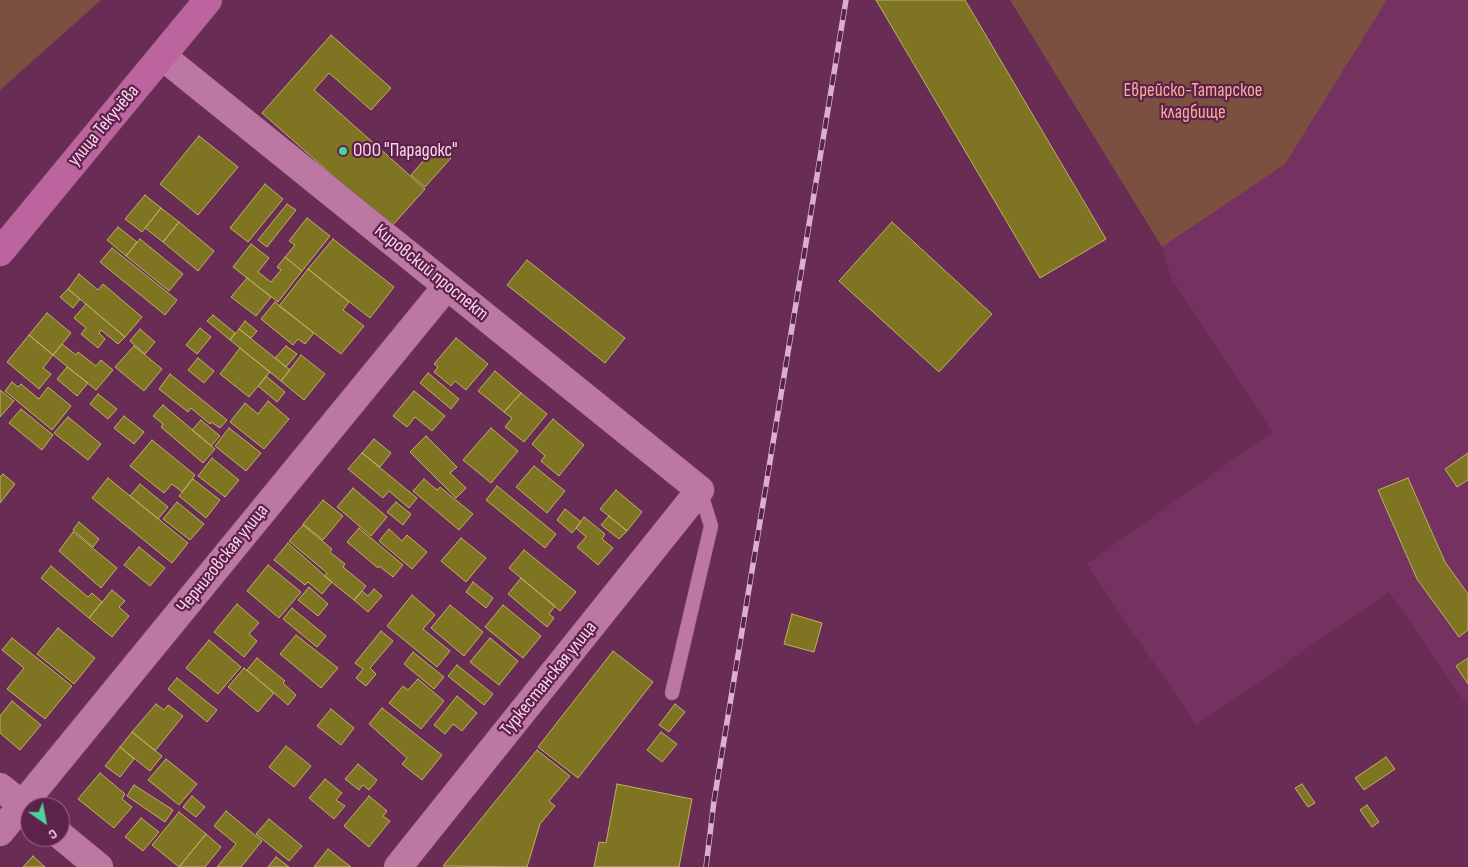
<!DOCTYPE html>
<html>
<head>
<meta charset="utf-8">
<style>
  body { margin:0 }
  #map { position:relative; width:1468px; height:867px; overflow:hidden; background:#692d55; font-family:"Sofia Sans Condensed",sans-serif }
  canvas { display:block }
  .north { position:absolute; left:20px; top:797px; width:50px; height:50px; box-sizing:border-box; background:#5d224a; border:1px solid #9d6a8b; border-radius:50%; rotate:147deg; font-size:14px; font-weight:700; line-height:20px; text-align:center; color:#fcd6ec }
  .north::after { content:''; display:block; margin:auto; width:18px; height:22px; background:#4cd39b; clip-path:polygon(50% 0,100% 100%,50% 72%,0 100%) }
</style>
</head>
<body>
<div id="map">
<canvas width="1468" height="867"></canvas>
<div class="north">С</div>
</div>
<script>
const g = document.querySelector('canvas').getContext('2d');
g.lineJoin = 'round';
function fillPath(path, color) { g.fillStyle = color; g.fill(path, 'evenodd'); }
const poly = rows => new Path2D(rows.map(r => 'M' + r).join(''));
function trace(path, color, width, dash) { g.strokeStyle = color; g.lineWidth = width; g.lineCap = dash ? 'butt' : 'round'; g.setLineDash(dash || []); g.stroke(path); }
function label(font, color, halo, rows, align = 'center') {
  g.font = font + ' "Sofia Sans Condensed",sans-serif'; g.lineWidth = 4.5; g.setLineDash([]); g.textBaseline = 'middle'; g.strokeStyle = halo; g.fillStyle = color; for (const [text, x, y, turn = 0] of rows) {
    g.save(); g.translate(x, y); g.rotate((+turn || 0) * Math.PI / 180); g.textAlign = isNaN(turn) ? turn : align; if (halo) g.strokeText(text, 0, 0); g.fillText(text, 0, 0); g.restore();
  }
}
fillPath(poly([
  [1387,0,1468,0,1468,706,1389,592,1196,725,1087,564,1272,432,1171,277,1162,247,1285,164]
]), '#753260');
fillPath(poly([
  [0,0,101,0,0,90],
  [1010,0,1387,0,1285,164,1162,247]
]), '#7c5040');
const building = poly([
  [876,0,965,0,1106,239,1040,278,876,0],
  [331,35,391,88,371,110,329,73,314,90,425,189,391,227,262,113,331,35],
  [199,136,238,167,198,215,160,184,199,136],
  [437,145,451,158,425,187,411,175,437,145],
  [265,184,283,199,248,242,230,228,265,184],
  [145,195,161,208,142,232,125,219,145,195],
  [287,204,296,210,267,247,258,240,287,204],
  [161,208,179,222,163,242,145,228,161,208],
  [307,218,330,236,302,271,285,257,295,245,289,241,307,218],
  [179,222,214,251,198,271,163,242,179,222],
  [892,222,992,314,939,372,839,281,892,222],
  [118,227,137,242,126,256,107,240,118,227],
  [140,239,183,274,169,291,126,256,140,239],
  [333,239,394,287,370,318,308,269,333,239],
  [251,244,269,258,258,272,271,282,281,270,277,267,285,257,302,271,278,302,233,267,251,244],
  [112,248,177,300,165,315,100,262,112,248],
  [527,260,625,338,605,363,507,285,527,260],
  [308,269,349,302,343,310,364,326,341,354,279,306,308,269],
  [79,274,98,290,103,284,142,317,125,337,68,289,79,274],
  [247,278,271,297,256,316,231,297,247,278],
  [68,289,80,299,73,308,60,297,68,289],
  [275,302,314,333,305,344,298,339,293,345,261,319,275,302],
  [86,304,125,337,118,344,101,330,99,333,105,339,98,348,81,334,86,328,74,318,86,304],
  [47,313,71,333,53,355,29,335,47,313],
  [213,315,235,333,230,340,207,321,213,315],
  [245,321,257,331,251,338,239,329,245,321],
  [200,328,211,337,197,354,186,345,200,328],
  [140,329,155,342,145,354,130,341,140,329],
  [239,329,290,370,281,381,230,340,239,329],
  [29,335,53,355,43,368,51,374,39,389,7,362,29,335],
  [456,338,488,364,466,390,455,381,451,386,434,372,438,367,434,364,456,338],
  [62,344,76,355,78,352,96,366,101,360,113,370,96,390,53,355,62,344],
  [134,346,162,369,144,391,115,367,134,346],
  [286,346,297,354,286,367,275,358,286,346],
  [240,348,270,372,249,397,220,374,240,348],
  [301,355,325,374,304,400,281,381,301,355],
  [198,358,214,371,204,383,188,370,198,358],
  [67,367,88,383,77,396,57,379,67,367],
  [495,371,521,393,504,412,478,391,495,371],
  [428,373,459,399,451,409,420,383,428,373],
  [170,374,227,420,220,428,211,422,210,424,191,408,188,412,159,389,170,374],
  [266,376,285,392,277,402,258,386,266,376],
  [12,382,18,387,21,384,39,399,48,387,71,406,52,430,5,391,12,382],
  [0,390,14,401,0,417,0,390],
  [414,391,445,416,432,431,415,417,407,427,393,416,414,391],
  [521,393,547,414,524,442,505,427,512,418,504,412,521,393],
  [98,394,117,409,108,419,90,404,98,394],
  [268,401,289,419,264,449,230,422,245,403,258,414,268,401],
  [163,405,215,449,203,463,161,427,163,424,153,416,163,405],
  [21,409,53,435,42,450,9,423,21,409],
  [124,416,144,432,134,444,114,428,124,416],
  [68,417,101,444,88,460,54,433,68,417],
  [553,419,584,445,559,476,541,461,545,456,532,444,553,419],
  [201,420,220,436,211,446,192,430,201,420],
  [229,428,261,453,246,471,215,446,229,428],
  [491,428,518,451,491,483,463,460,491,428],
  [426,436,457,467,450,473,466,488,456,498,410,452,426,436],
  [374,439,391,453,380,467,362,453,374,439],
  [152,440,195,475,182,492,172,484,164,493,130,466,152,440],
  [362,453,417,498,409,508,389,491,383,498,348,469,362,453],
  [1468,453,1468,480,1457,487,1445,469,1468,453],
  [212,458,239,480,225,497,198,476,212,458],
  [534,466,565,491,547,513,516,487,534,466],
  [3,474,15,484,0,503,0,477,3,474],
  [108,478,188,543,172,563,92,498,108,478],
  [1408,478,1445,562,1468,594,1468,630,1459,637,1417,579,1378,490,1408,478],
  [193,479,220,500,206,518,179,496,193,479],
  [424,479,437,490,440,487,473,514,459,530,413,491,424,479],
  [140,484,168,507,158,519,130,496,140,484],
  [497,486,556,534,545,548,486,500,497,486],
  [353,488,387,517,371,536,337,507,353,488],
  [616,490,642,512,627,531,600,509,616,490],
  [323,500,343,516,323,540,303,524,323,500],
  [177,502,204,524,190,540,163,519,177,502],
  [396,502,411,514,403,525,387,512,396,502],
  [565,509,581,522,572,533,557,520,565,509],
  [609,516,627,531,619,539,601,525,609,516],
  [584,517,605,534,602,539,613,548,598,565,577,547,586,537,576,528,584,517],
  [79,522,99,539,93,547,73,530,79,522],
  [303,525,332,549,330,552,345,564,343,567,366,586,354,600,324,576,327,573,289,541,303,525],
  [359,528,403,565,393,577,379,566,378,568,347,542,359,528],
  [389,529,402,541,407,535,427,552,412,569,379,541,389,529],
  [73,532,117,568,101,588,59,551,73,532],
  [461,538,486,558,466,582,441,561,461,538],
  [288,543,332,582,322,594,308,582,305,585,274,560,288,543],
  [139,547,165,568,150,586,124,565,139,547],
  [524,550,576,592,560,611,509,568,524,550],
  [268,565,301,592,279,618,247,591,268,565],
  [51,566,88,597,92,593,102,602,89,618,41,578,51,566],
  [521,578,555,606,549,614,554,618,547,627,508,594,521,578],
  [473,582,493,598,486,608,466,592,473,582],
  [309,587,328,604,318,616,298,600,309,587],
  [374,589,382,596,368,612,354,600,362,591,368,596,374,589],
  [112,590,125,601,119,607,129,616,112,637,89,618,112,590],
  [412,595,435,615,423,629,450,651,437,667,387,626,412,595],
  [237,604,259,623,249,634,257,641,244,657,214,632,237,604],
  [450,605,483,632,464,656,431,628,450,605],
  [503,605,541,636,523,658,485,627,503,605],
  [292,608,326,636,317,647,283,619,292,608],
  [792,614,822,623,814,652,784,644,792,614],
  [58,628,95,658,74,684,37,654,58,628],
  [381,631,393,641,370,668,376,674,366,686,356,678,363,669,355,663,381,631],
  [296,635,338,668,321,688,280,654,296,635],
  [12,638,72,686,45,719,7,689,24,668,2,650,12,638],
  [490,638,518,661,499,685,470,662,490,638],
  [209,640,241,667,218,694,186,668,209,640],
  [613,651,653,682,578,778,538,747,613,651],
  [413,652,444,677,434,689,404,664,413,652],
  [257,658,285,681,283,683,296,695,288,705,247,670,257,658],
  [1468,658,1468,684,1456,666,1468,658],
  [457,665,493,694,484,705,448,676,457,665],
  [244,668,274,693,258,712,228,687,244,668],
  [177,678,217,710,207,722,168,689,177,678],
  [418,679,444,701,421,729,389,703,403,686,408,690,418,679],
  [457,696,477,713,462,731,453,724,445,734,434,725,457,696],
  [12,701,41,725,20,750,0,733,0,716,12,701],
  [156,704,164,710,168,705,183,716,155,751,132,732,156,704],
  [675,704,685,712,669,732,659,725,675,704],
  [382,708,442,755,422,780,402,764,407,758,369,724,382,708],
  [331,709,354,728,341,745,317,726,331,709],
  [132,732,162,756,150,771,120,747,132,732],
  [661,732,677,744,662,762,647,750,661,732],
  [286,746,311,766,294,787,269,767,286,746],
  [120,747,134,759,120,777,105,766,120,747],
  [537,750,570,776,549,801,555,806,540,824,527,867,443,866,537,750],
  [1386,757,1395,769,1364,790,1355,778,1386,757],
  [166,759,197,784,179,805,148,780,166,759],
  [358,764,377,780,369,790,363,785,359,790,345,779,358,764],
  [100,773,125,794,122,799,132,807,114,828,78,799,100,773],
  [325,779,342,793,336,800,345,806,334,819,309,798,325,779],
  [617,784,692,799,679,867,594,867,599,842,606,843,617,784],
  [1302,784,1315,803,1308,807,1295,788,1302,784],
  [134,785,173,810,165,822,127,796,134,785],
  [192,796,205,807,196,817,183,807,192,796],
  [369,796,387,811,383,816,390,821,369,847,344,826,369,796],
  [1367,805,1379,822,1372,827,1360,810,1367,805],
  [226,811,262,841,241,867,217,867,236,844,214,826,226,811],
  [179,812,206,834,179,867,152,845,179,812],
  [141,818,159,832,143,851,125,837,141,818],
  [269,819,302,846,289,861,256,834,269,819],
  [206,834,221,847,205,867,179,867,206,834],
  [328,849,351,867,314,867,328,849],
  [33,856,45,867,23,867,33,856],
  [276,857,289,867,268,867,276,857]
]);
fillPath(building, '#7f7422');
trace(building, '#bcb263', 1);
const service = poly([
  [672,693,711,526,700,490]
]);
const minor = poly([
  [162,56,700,490,398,867],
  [0,787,30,811],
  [0,832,447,286],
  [60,835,99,867]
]);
const primary = poly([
  [0,252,208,0]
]);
trace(service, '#844f73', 15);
trace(minor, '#844f73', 29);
trace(primary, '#844f73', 29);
trace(service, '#bc78a3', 14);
trace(minor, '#bc78a3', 28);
trace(primary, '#bb649e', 28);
const rail = poly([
  [706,867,714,801,846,0]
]);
trace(rail, '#dbb0ca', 5.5);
trace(rail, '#5d224a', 4, [11]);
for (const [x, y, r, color] of [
  [343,151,5,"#4cd39b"]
]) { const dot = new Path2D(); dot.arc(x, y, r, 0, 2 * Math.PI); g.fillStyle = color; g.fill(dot); trace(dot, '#5d224a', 2); }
label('19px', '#f6ae93', '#5d224a', [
  ["Еврейско-Татарское",1193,91],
  ["кладбище",1193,113]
]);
label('19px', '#fcd6ec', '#5d224a', [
  ["улица Текучёва",104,126,-50],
  ["Кировский проспект",431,273,39],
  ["Черниговская улица",223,559,-51],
  ["Туркестанская улица",549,679,-51]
]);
label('19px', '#fcd6ec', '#5d224a', [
  ["ООО \"Парадокс\"",353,151]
], 'left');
</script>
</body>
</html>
